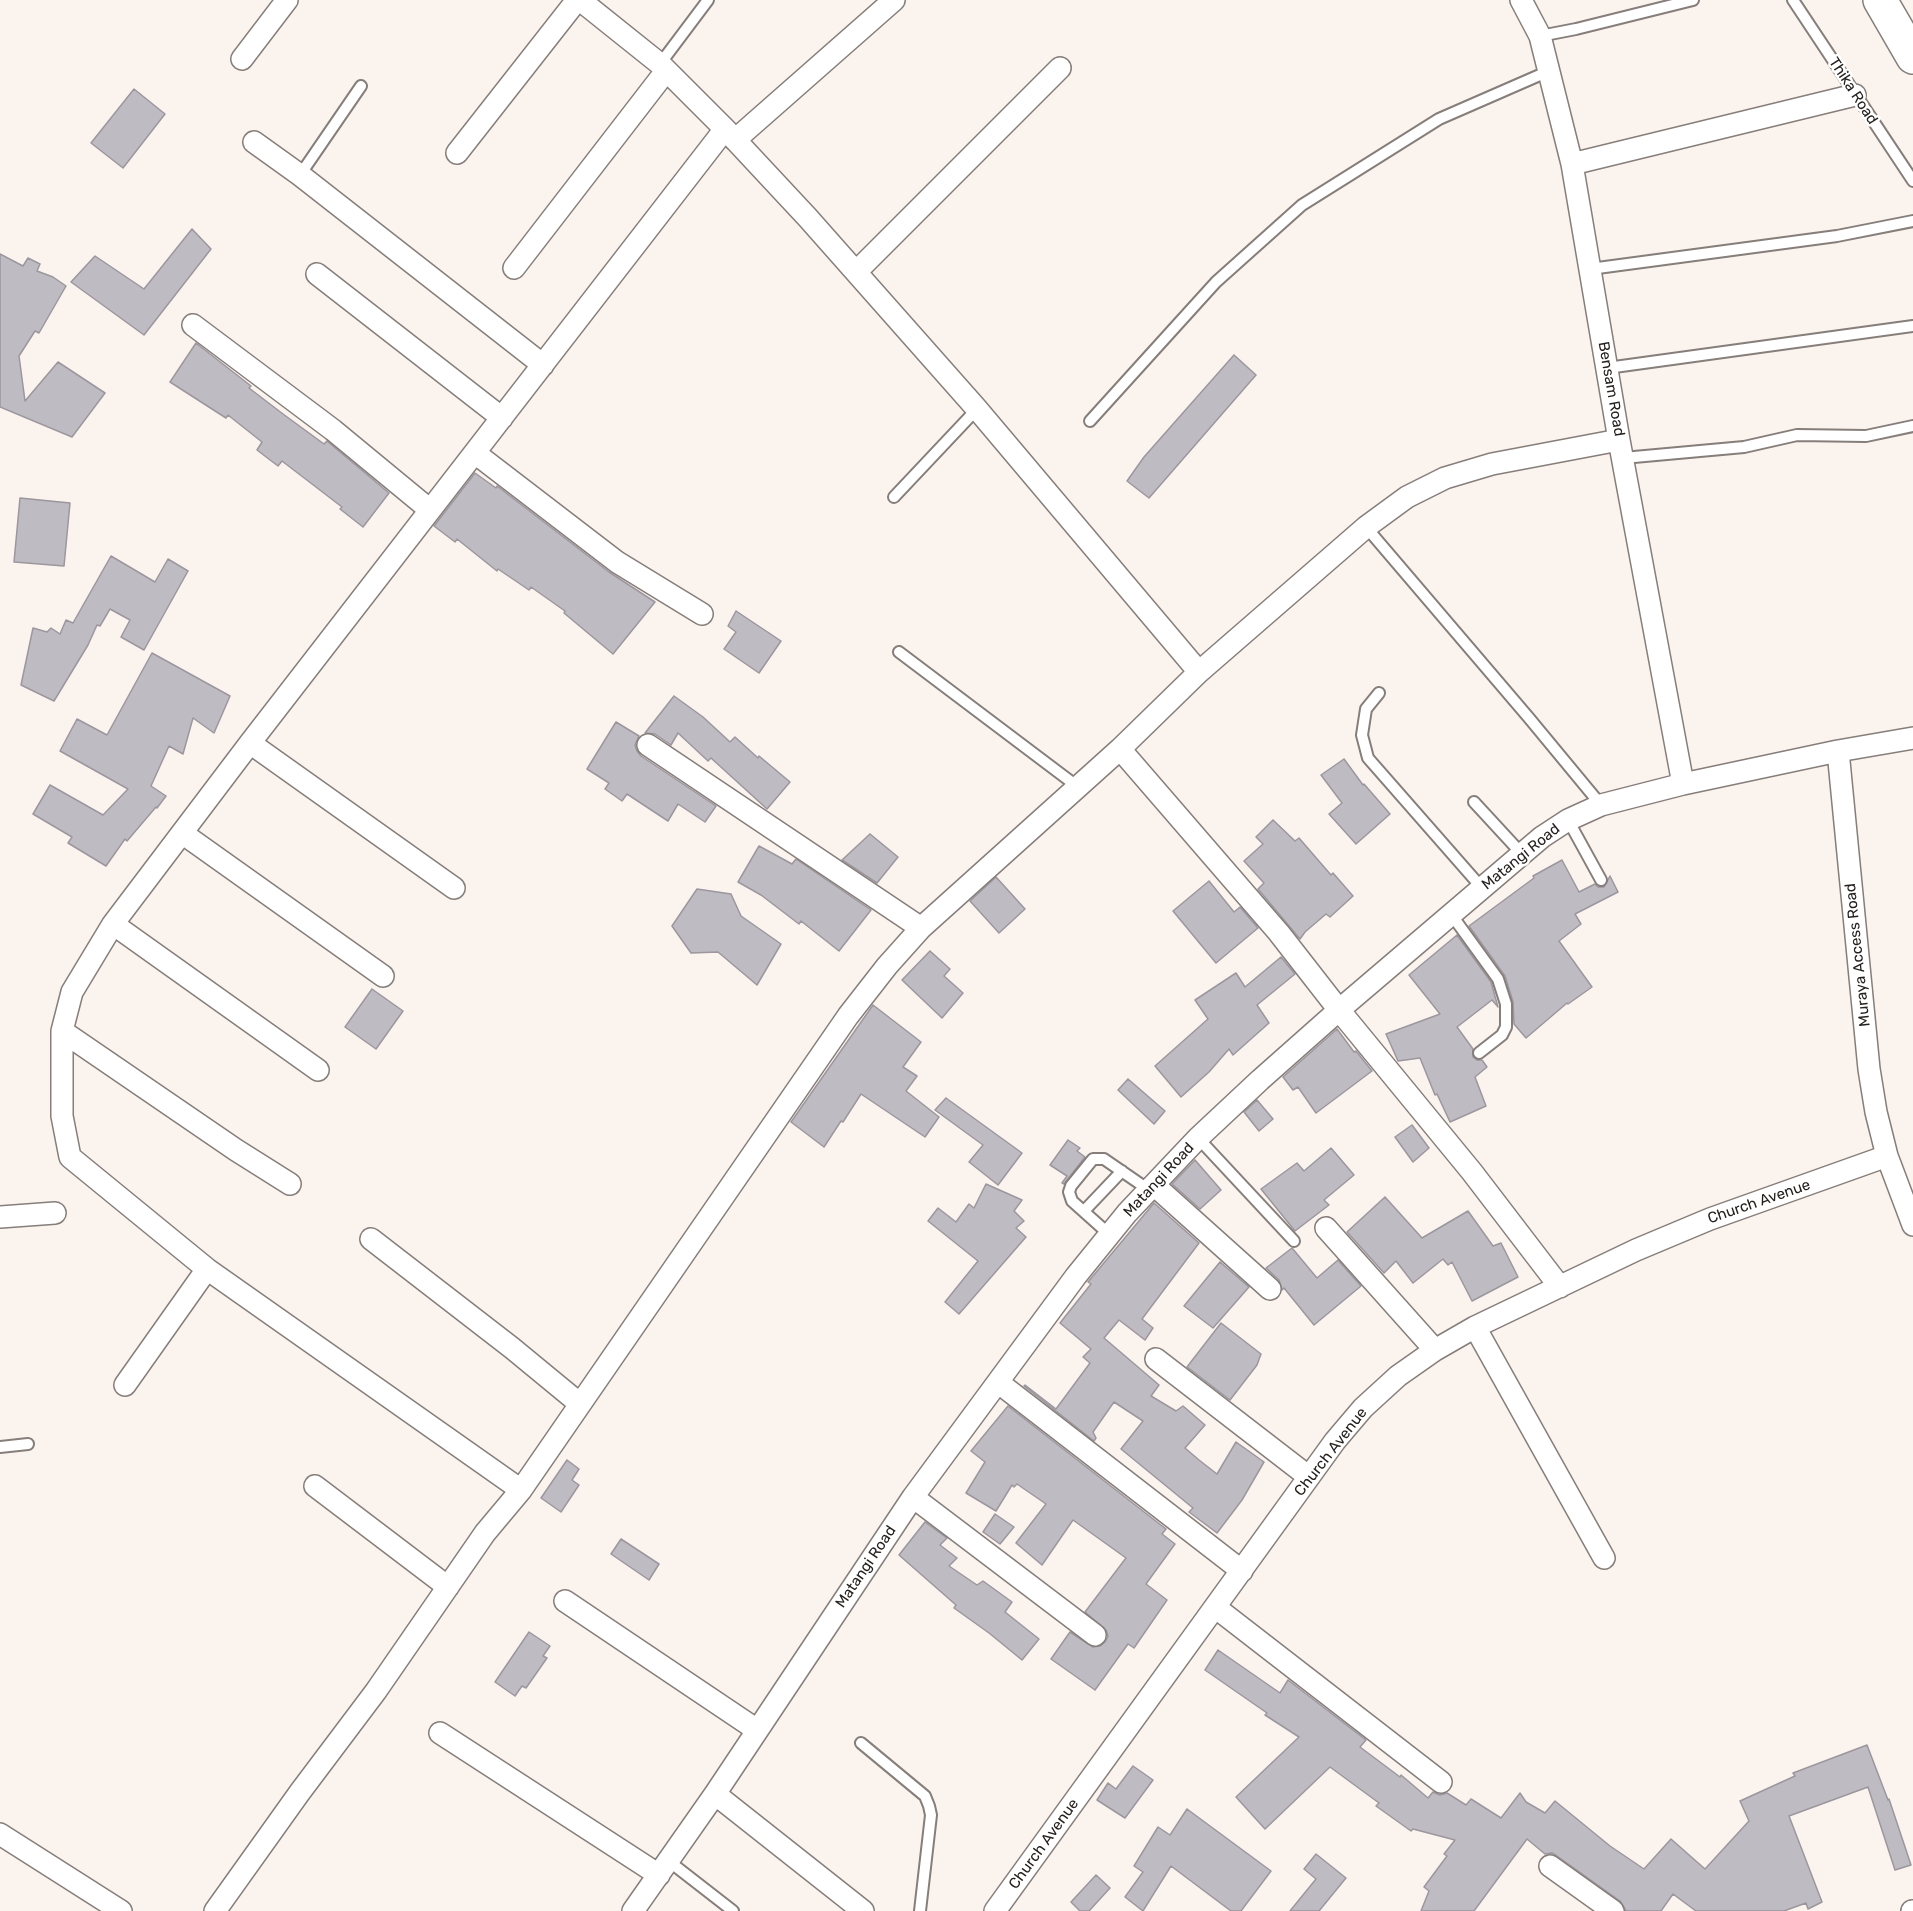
<!DOCTYPE html>
<html>
<head>
<meta charset="utf-8">
<style>
  body { margin:0 }
  canvas { display:block; background:#fbf3ee }
</style>
</head>
<body>
<canvas width="1913" height="1911"></canvas>
<script>
const g = document.querySelector('canvas').getContext('2d');
g.lineJoin = 'round';
function fillPath(path, color) { g.fillStyle = color; g.fill(path, 'evenodd'); }
const poly = rows => new Path2D(rows.map(r => 'M' + r).join(''));
function trace(path, color, width, dash) { g.strokeStyle = color; g.lineWidth = width; g.lineCap = dash ? 'butt' : 'round'; g.setLineDash(dash || []); g.stroke(path); }
function label(font, color, halo, rows, align = 'center') {
  g.font = font + ' Rubik,sans-serif'; g.lineWidth = 5; g.setLineDash([]); g.textBaseline = 'middle'; g.strokeStyle = halo; g.fillStyle = color; for (const [text, x, y, turn = 0] of rows) {
    g.save(); g.translate(x, y); g.rotate((+turn || 0) * Math.PI / 180); g.textAlign = isNaN(turn) ? turn : align; if (halo) g.strokeText(text, 0, 0); g.fillText(text, 0, 0); g.restore();
  }
}
const building = poly([
  [134,89,165,114,123,168,91,143,134,89],
  [192,229,211,249,144,335,71,282,95,256,144,289,192,229],
  [0,254,23,266,28,258,40,264,37,271,53,277,66,286,39,333,35,331,19,356,25,401,58,362,105,393,72,437,0,407,0,254],
  [196,343,251,386,249,388,283,414,324,444,327,441,389,493,363,527,340,509,342,507,282,461,278,466,257,450,262,442,228,415,226,418,170,382,196,343],
  [1234,355,1256,375,1149,498,1127,481,1144,457,1234,355],
  [475,473,496,488,497,486,609,572,655,602,613,654,564,613,565,611,531,587,529,590,498,569,497,571,457,539,455,542,434,526,475,473],
  [20,498,70,503,64,566,14,562,20,498],
  [111,556,155,582,168,559,188,571,144,650,121,637,130,620,110,609,100,626,97,625,88,645,54,701,21,685,33,628,47,632,51,628,60,634,66,620,73,623,111,556],
  [736,611,781,641,759,673,724,649,736,632,728,626,736,611],
  [152,653,230,696,214,733,193,718,183,754,169,746,151,786,166,796,157,808,156,807,127,841,125,839,106,866,68,843,72,837,33,814,50,785,103,815,128,789,60,751,77,719,107,735,152,653],
  [674,696,703,717,730,742,735,737,758,758,759,756,790,782,767,809,711,758,708,761,678,733,671,745,655,734,645,733,674,696],
  [616,722,639,736,635,745,637,751,641,756,716,806,705,822,678,804,668,821,627,794,622,801,605,789,609,783,587,769,616,722],
  [1344,759,1363,785,1364,784,1390,814,1356,844,1329,814,1342,803,1321,775,1344,759],
  [1273,820,1295,841,1299,838,1331,875,1333,873,1353,896,1330,917,1326,914,1305,932,1300,939,1258,889,1264,883,1244,861,1263,844,1256,837,1273,820],
  [870,834,898,857,877,883,842,860,870,834],
  [759,846,792,864,796,859,871,910,839,951,801,921,799,924,761,895,738,882,759,846],
  [1562,860,1579,892,1595,884,1598,887,1604,887,1610,876,1618,892,1575,914,1581,924,1559,941,1592,987,1568,1004,1567,1003,1526,1038,1514,1024,1513,1002,1505,976,1469,926,1534,878,1533,876,1562,860],
  [996,877,1025,909,999,933,970,901,996,877],
  [1209,881,1234,912,1240,907,1258,928,1216,963,1173,911,1209,881],
  [697,889,731,894,741,916,781,944,757,985,718,952,691,953,672,926,697,889],
  [1457,935,1491,982,1498,1007,1492,1000,1457,1027,1473,1049,1473,1057,1477,1060,1482,1060,1487,1067,1475,1077,1486,1106,1450,1122,1437,1094,1435,1095,1420,1058,1398,1061,1386,1034,1440,1014,1409,975,1457,935],
  [930,951,950,969,944,976,963,993,942,1018,902,980,930,951],
  [1281,957,1295,974,1257,1005,1269,1023,1233,1055,1229,1049,1209,1072,1181,1097,1155,1066,1208,1019,1195,1000,1236,973,1245,987,1281,957],
  [372,989,403,1011,376,1049,345,1027,372,989],
  [873,1005,921,1042,903,1067,917,1076,906,1091,939,1117,925,1137,861,1094,843,1122,841,1121,824,1147,791,1122,873,1005],
  [1337,1029,1354,1052,1356,1051,1372,1071,1316,1113,1298,1087,1293,1090,1283,1077,1337,1029],
  [1128,1079,1165,1111,1154,1124,1118,1090,1128,1079],
  [946,1098,1022,1153,998,1185,969,1162,983,1145,935,1110,946,1098],
  [1257,1100,1273,1119,1259,1131,1244,1112,1257,1100],
  [1412,1125,1429,1148,1413,1162,1395,1137,1412,1125],
  [1068,1140,1080,1148,1077,1151,1085,1157,1064,1184,1062,1183,1067,1176,1050,1165,1068,1140],
  [1331,1148,1354,1175,1324,1200,1329,1205,1295,1231,1261,1189,1297,1163,1304,1171,1331,1148],
  [1195,1160,1221,1190,1200,1209,1172,1184,1195,1160],
  [986,1184,1022,1200,1014,1211,1024,1221,1016,1228,1026,1237,959,1314,945,1302,978,1261,928,1221,938,1208,956,1222,969,1204,974,1208,986,1184],
  [1385,1197,1422,1238,1468,1211,1493,1246,1501,1243,1518,1277,1472,1301,1452,1262,1448,1265,1443,1259,1413,1283,1396,1261,1384,1273,1347,1232,1385,1197],
  [1154,1203,1199,1243,1142,1319,1153,1328,1145,1340,1119,1320,1104,1338,1159,1385,1151,1396,1176,1411,1183,1406,1205,1425,1185,1448,1199,1460,1217,1474,1236,1442,1264,1462,1242,1500,1217,1533,1189,1512,1193,1508,1121,1449,1143,1421,1114,1402,1093,1432,1096,1438,1094,1441,1024,1386,1025,1385,1056,1409,1090,1363,1083,1357,1091,1349,1060,1323,1091,1284,1088,1282,1098,1270,1154,1203],
  [1292,1248,1317,1278,1338,1260,1361,1286,1314,1325,1284,1288,1282,1290,1279,1280,1266,1268,1292,1248],
  [1220,1262,1249,1287,1213,1328,1184,1306,1220,1262],
  [1221,1323,1261,1354,1257,1365,1230,1400,1187,1367,1221,1323],
  [1008,1406,1166,1529,1162,1534,1175,1544,1146,1584,1167,1600,1134,1648,1128,1644,1095,1690,1051,1659,1070,1632,1093,1647,1100,1646,1105,1642,1108,1636,1106,1630,1085,1612,1126,1558,1073,1520,1042,1565,1016,1543,1046,1504,1017,1484,1014,1487,1012,1485,996,1511,966,1493,985,1462,971,1451,1008,1406],
  [567,1460,579,1469,572,1480,579,1485,561,1512,541,1498,567,1460],
  [995,1514,1014,1527,1000,1544,983,1532,995,1514],
  [925,1522,947,1538,940,1545,957,1558,949,1566,977,1585,983,1581,1012,1602,1005,1612,1039,1639,1022,1660,989,1633,954,1608,956,1605,899,1555,925,1522],
  [621,1539,659,1564,649,1580,611,1554,621,1539],
  [529,1632,550,1646,543,1656,547,1658,526,1688,522,1686,515,1696,495,1682,529,1632],
  [1218,1650,1280,1693,1288,1680,1366,1740,1360,1747,1400,1777,1401,1775,1428,1798,1433,1792,1440,1795,1447,1793,1466,1805,1471,1799,1501,1818,1520,1793,1526,1802,1545,1813,1555,1801,1610,1846,1644,1869,1671,1839,1705,1869,1749,1821,1740,1801,1795,1776,1793,1773,1867,1745,1888,1800,1889,1799,1911,1865,1895,1870,1868,1787,1789,1816,1822,1902,1808,1909,1806,1903,1784,1911,1696,1911,1673,1894,1661,1911,1626,1911,1620,1901,1557,1856,1552,1853,1545,1854,1527,1839,1474,1911,1421,1911,1429,1891,1424,1887,1447,1856,1444,1854,1455,1840,1413,1829,1411,1831,1376,1806,1379,1803,1330,1767,1265,1829,1236,1797,1299,1737,1265,1715,1267,1713,1205,1670,1218,1650],
  [1133,1766,1153,1780,1125,1818,1097,1800,1108,1783,1116,1789,1133,1766],
  [1187,1809,1271,1871,1241,1911,1231,1911,1171,1866,1143,1911,1125,1897,1143,1872,1134,1866,1158,1827,1170,1835,1187,1809],
  [1316,1854,1346,1878,1319,1911,1290,1911,1316,1879,1304,1869,1316,1854],
  [1096,1875,1110,1888,1089,1911,1080,1911,1071,1902,1096,1875]
]);
fillPath(building, '#bfbbc2');
trace(building, '#9c979e', 1.5);
const service = poly([
  [1793,0,1913,181],
  [1540,36,1576,29,1693,0],
  [660,64,708,0],
  [300,175,361,86],
  [1590,269,1837,236,1913,221],
  [1607,368,1913,326],
  [1090,421,1216,282,1302,205,1439,119,1549,71],
  [1623,458,1744,447,1797,435,1866,436,1913,426],
  [894,497,977,409],
  [1366,527,1529,718,1601,805],
  [899,652,1078,787],
  [1379,693,1366,709,1362,735,1368,758,1482,888],
  [1474,802,1522,854],
  [1568,820,1601,880],
  [1451,914,1498,979,1506,1004,1506,1027,1502,1035,1479,1053],
  [1198,1138,1294,1241],
  [1084,1211,1122,1171],
  [1110,1235,1072,1201,1069,1192,1071,1186,1093,1159,1104,1159,1149,1190],
  [0,1447,28,1444],
  [861,1743,925,1796,929,1806,931,1815,920,1911],
  [670,1862,733,1911]
]);
const minor = poly([
  [580,0,660,64,725,129,808,218,977,409,1199,672],
  [1521,0,1540,36,1572,164,1619,440,1683,784],
  [242,59,287,0],
  [735,140,894,0],
  [254,142,300,175,543,365],
  [457,153,577,0],
  [1572,164,1855,95],
  [514,268,666,71],
  [856,272,1060,68],
  [317,274,502,418],
  [193,325,333,430,430,510],
  [475,453,617,562,702,614],
  [250,743,454,888],
  [648,745,921,928],
  [1120,749,1279,933,1339,1010,1472,1172,1560,1287],
  [1838,751,1869,1069,1876,1112,1887,1156,1913,1225],
  [182,833,383,976],
  [113,924,318,1070],
  [62,1031,236,1150,290,1184],
  [1154,1185,1270,1289],
  [0,1217,55,1213],
  [1326,1228,1435,1350],
  [371,1239,512,1348,580,1404],
  [1475,1327,1604,1558],
  [1156,1359,1309,1477],
  [999,1383,1242,1571],
  [125,1385,207,1269],
  [315,1486,448,1587],
  [521,1490,207,1269,70,1157,62,1116,62,1031,72,992,113,924,250,743,725,129],
  [913,1497,1095,1635],
  [565,1601,757,1730],
  [1215,1607,1441,1782],
  [440,1733,659,1875],
  [715,1794,863,1911],
  [0,1834,121,1911],
  [1550,1866,1613,1911],
  [215,1911,300,1792,376,1691,485,1533,521,1490,848,1016,887,966,921,928,1120,749,1199,672,1366,527,1407,497,1445,478,1492,464,1619,440],
  [633,1911,715,1794,913,1497,1076,1276,1127,1213,1198,1138,1260,1080,1339,1010,1522,854,1542,837,1568,820,1601,805,1683,784,1838,751,1913,738],
  [995,1911,1335,1441,1363,1408,1398,1376,1435,1350,1475,1327,1636,1250,1710,1219,1887,1156],
  [1912,1911,1913,1911]
]);
const primary = poly([
  [1880,0,1913,57]
]);
trace(service, '#867e7a', 14);
trace(minor, '#867e7a', 24);
trace(primary, '#867e7a', 36);
trace(service, '#fff', 10);
trace(minor, '#fff', 21);
trace(primary, '#fff', 33);
label('15px', '#24211f', '#fff', [
  ["Thika Road",1853,91,57],
  ["Bensam Road",1611,389,80],
  ["Matangi Road",1521,857,-39],
  ["Muraya Access Road",1858,955,-96],
  ["Matangi Road",1159,1180,-47],
  ["Church Avenue",1759,1202,-19],
  ["Church Avenue",1331,1452,-52],
  ["Matangi Road",866,1567,-56],
  ["Church Avenue",1044,1844,-54]
]);
</script>
</body>
</html>
